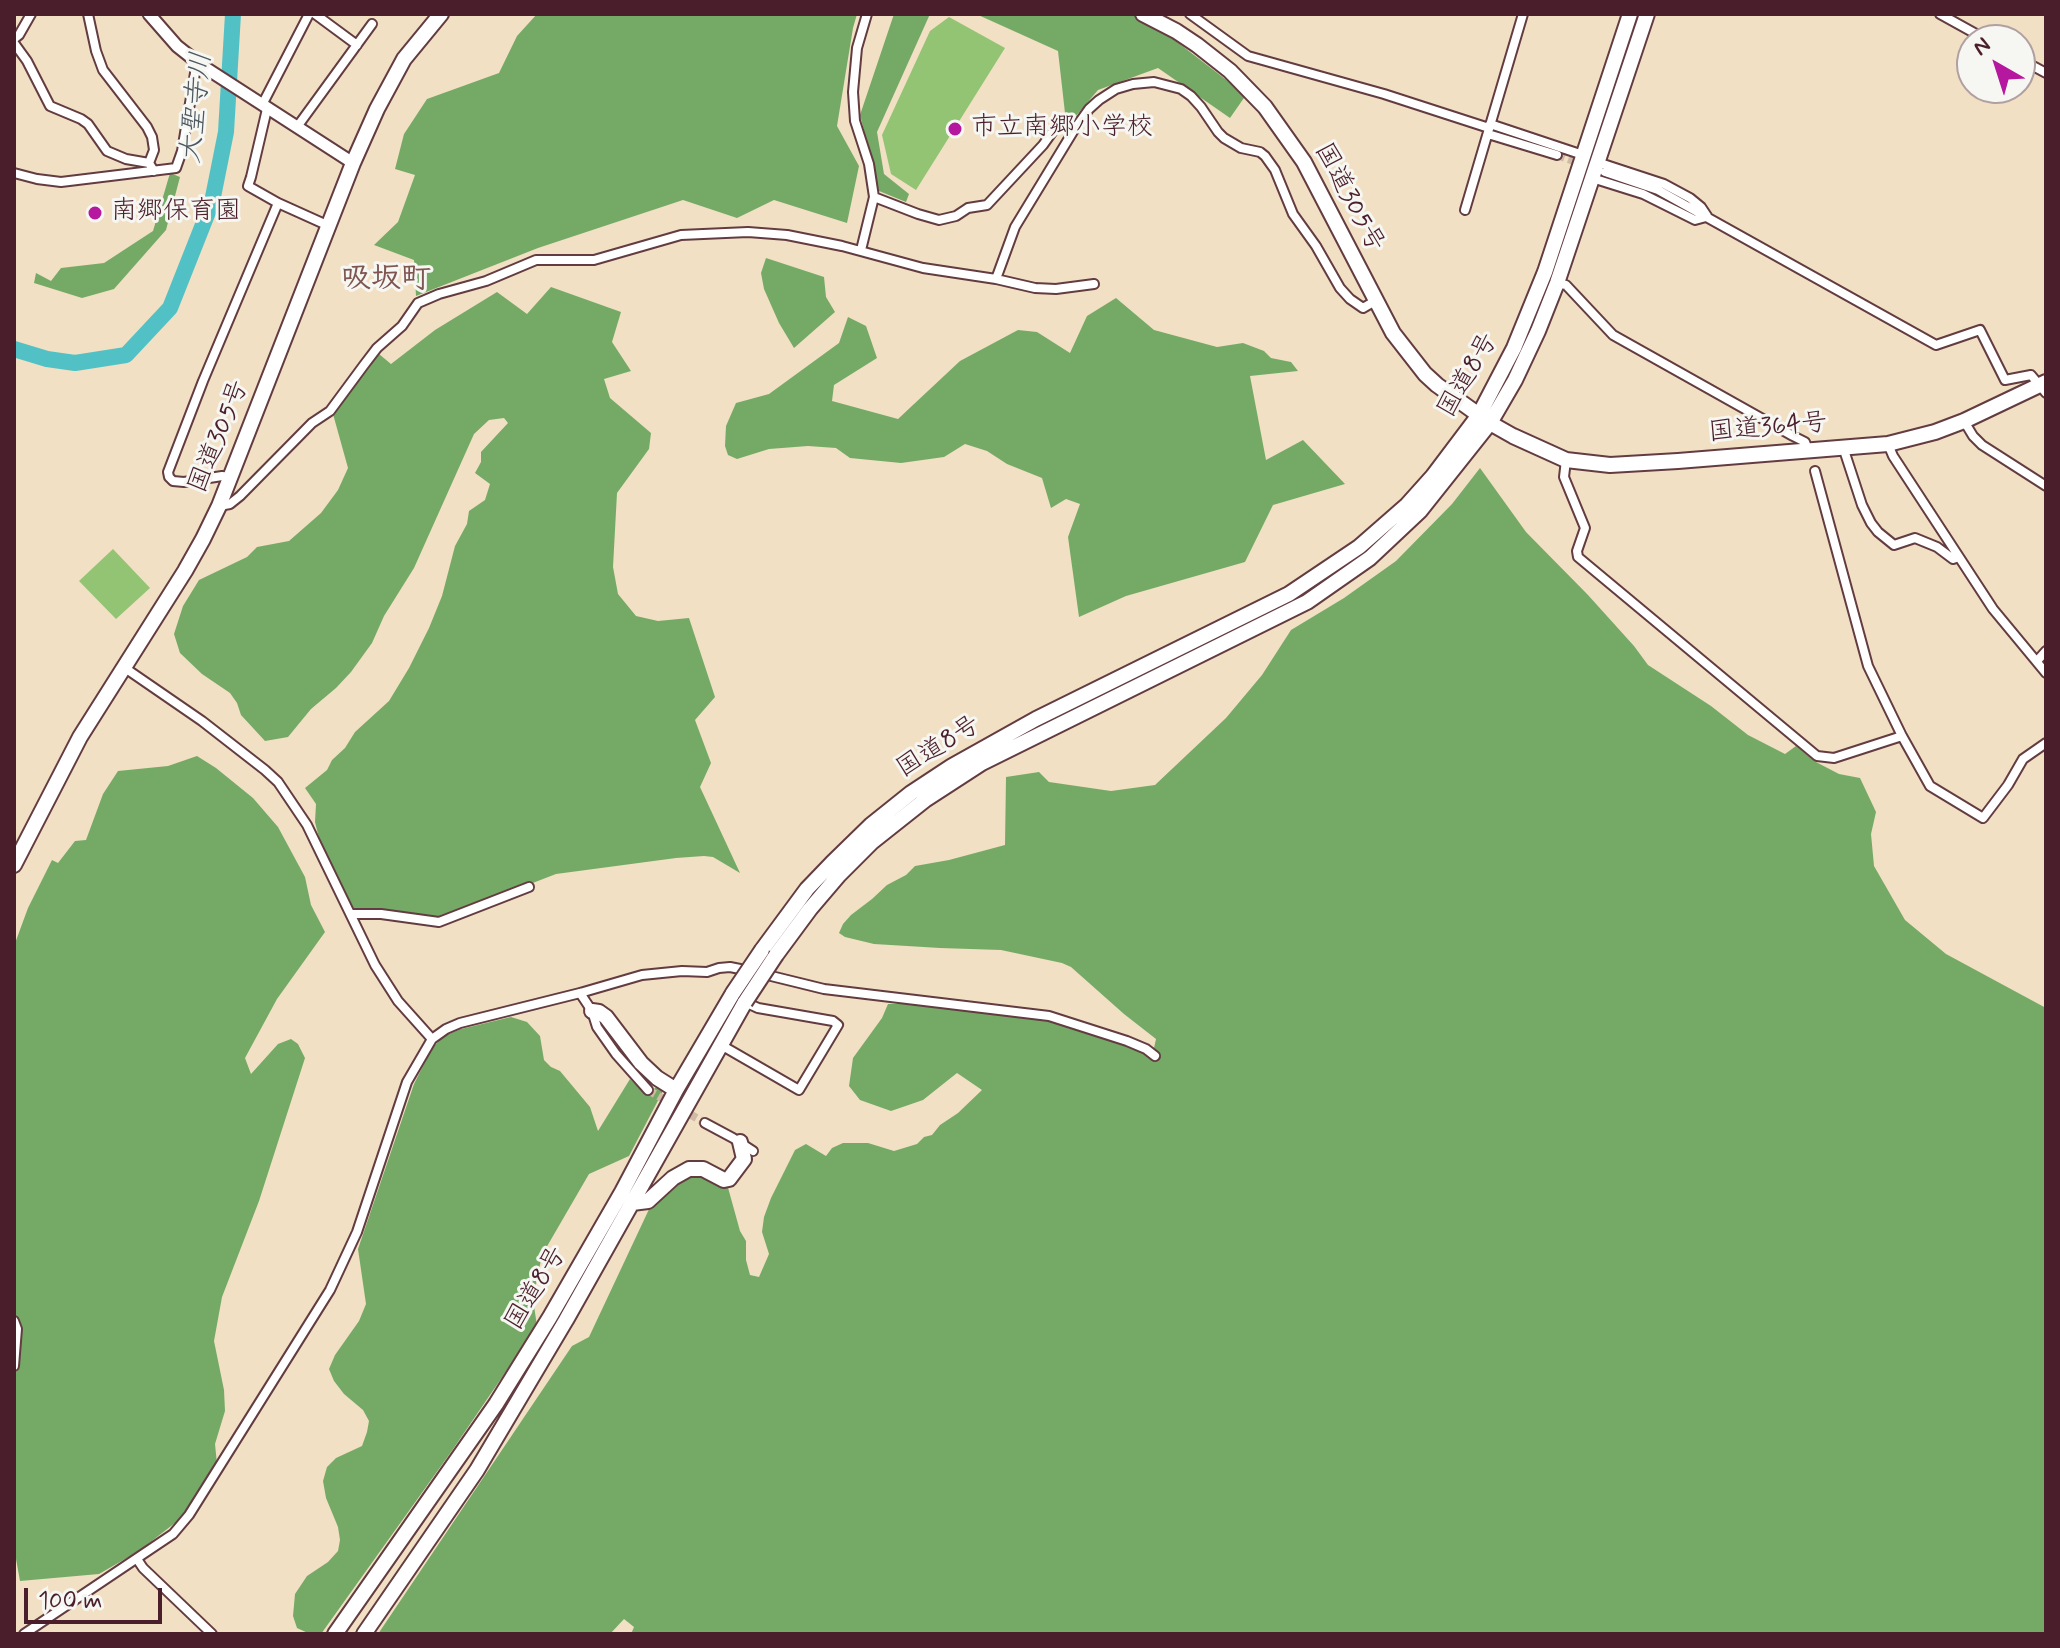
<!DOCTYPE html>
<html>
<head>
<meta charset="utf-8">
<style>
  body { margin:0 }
  #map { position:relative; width:2060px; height:1648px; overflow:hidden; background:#f1e0c3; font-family:Mynerve,sans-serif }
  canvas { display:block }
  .frame { position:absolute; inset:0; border:16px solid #4a1f2b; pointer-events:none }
  .north { position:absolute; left:1956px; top:24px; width:80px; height:80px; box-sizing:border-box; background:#f6f6f2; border:2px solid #b1a0a2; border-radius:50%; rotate:321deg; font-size:22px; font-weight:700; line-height:32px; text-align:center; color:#4a1f2b }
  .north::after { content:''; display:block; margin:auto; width:28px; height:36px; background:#b5179e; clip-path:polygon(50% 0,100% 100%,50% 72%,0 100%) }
  .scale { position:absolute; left:24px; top:1588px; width:138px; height:36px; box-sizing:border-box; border:4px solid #4a1f2b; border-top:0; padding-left:10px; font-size:24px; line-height:28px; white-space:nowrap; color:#4a1f2b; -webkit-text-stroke:6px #f6f6f2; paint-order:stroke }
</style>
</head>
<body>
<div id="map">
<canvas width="2060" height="1648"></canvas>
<div class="frame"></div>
<div class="north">N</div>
<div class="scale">100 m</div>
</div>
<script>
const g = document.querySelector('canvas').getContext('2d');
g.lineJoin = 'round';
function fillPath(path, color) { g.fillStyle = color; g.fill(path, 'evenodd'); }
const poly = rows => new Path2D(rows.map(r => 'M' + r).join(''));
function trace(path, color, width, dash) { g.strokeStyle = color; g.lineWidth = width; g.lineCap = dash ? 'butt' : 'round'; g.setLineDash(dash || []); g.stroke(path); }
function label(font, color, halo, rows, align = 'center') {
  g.font = font + ' Mynerve,"Klee One",sans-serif'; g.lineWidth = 6; g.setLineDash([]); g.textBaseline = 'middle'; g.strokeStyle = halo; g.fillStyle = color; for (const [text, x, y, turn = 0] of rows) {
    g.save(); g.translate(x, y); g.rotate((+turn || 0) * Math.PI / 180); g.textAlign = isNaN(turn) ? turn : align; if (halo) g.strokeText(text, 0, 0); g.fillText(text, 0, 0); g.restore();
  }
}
fillPath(poly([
  [949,17,1005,48,916,190,891,174,882,135,930,31],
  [113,549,150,588,116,619,79,581]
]), '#92c474');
fillPath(poly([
  [537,14,857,14,853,28,837,126,859,166,847,223,774,200,737,218,683,200,538,248,416,296,414,260,374,245,398,222,415,175,395,169,404,134,427,99,499,73,517,36],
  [894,14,930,14,877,132,884,174,909,194,906,202,879,191,860,115],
  [976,14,1135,14,1151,22,1246,95,1230,118,1158,68,1098,90,1075,117,1065,113,1058,51],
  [170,173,180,177,166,230,114,289,82,298,34,283,36,273,51,281,61,268,104,263,153,231],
  [766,258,824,277,826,297,835,312,794,348,779,323,764,289,761,273],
  [551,287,621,312,612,342,631,371,604,379,610,398,651,433,649,449,617,493,613,567,618,594,636,616,658,621,689,618,715,697,695,720,711,763,700,787,740,873,713,857,704,856,676,858,556,874,442,918,351,911,341,883,320,842,315,822,316,804,305,788,327,770,332,760,345,748,355,732,389,701,409,668,429,628,442,596,455,546,467,524,469,511,485,500,490,484,475,473,481,462,481,452,508,423,504,418,489,420,474,434,414,568,384,616,372,643,351,672,336,688,311,709,288,737,265,741,241,715,237,703,230,693,202,674,180,653,174,634,183,606,199,580,247,557,257,547,289,541,321,513,338,490,348,468,333,414,379,354,391,364,435,330,497,292,527,314],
  [1116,298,1154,330,1217,347,1243,343,1264,351,1271,358,1291,362,1298,371,1250,376,1266,460,1303,440,1345,484,1273,505,1245,562,1126,596,1079,617,1068,537,1080,504,1066,499,1051,508,1042,478,1007,464,987,451,965,444,944,457,901,463,850,458,836,448,808,446,769,449,737,459,728,455,725,446,726,426,736,403,769,394,839,343,848,317,866,326,877,358,834,385,832,401,898,419,960,361,1018,330,1037,332,1070,353,1087,316],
  [1480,468,1526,532,1588,595,1634,646,1648,665,1711,706,1748,735,1785,754,1796,746,1814,761,1839,774,1860,778,1876,812,1871,834,1874,866,1905,920,1946,954,2046,1008,2046,1634,631,1634,634,1627,624,1619,610,1634,378,1634,572,1346,589,1337,651,1205,683,1176,698,1173,727,1184,740,1231,746,1241,746,1260,750,1275,759,1277,769,1254,762,1232,764,1217,771,1198,795,1150,806,1144,826,1156,832,1148,843,1143,868,1143,894,1151,917,1144,924,1137,932,1135,940,1125,958,1113,982,1090,957,1073,923,1100,891,1111,860,1100,849,1086,853,1058,882,1018,888,1004,939,1003,1021,1015,1058,1022,1146,1051,1154,1048,1156,1039,1124,1014,1071,967,1062,963,1001,950,940,948,874,944,845,937,839,933,843,924,851,915,872,899,887,885,906,875,915,866,949,860,1005,845,1006,777,1039,772,1049,782,1111,791,1155,785,1226,718,1262,675,1291,630,1344,598,1396,561,1452,504],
  [197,756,216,768,253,798,278,827,305,877,311,905,325,932,277,999,245,1058,251,1074,278,1044,291,1039,298,1044,305,1058,259,1201,222,1297,214,1341,224,1390,225,1411,215,1444,217,1464,180,1519,139,1551,99,1574,20,1581,16,1559,14,1557,14,946,28,908,52,860,58,863,75,841,86,840,103,794,118,771,168,766],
  [511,1017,527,1022,540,1036,544,1060,551,1067,560,1071,590,1107,598,1131,630,1079,646,1095,659,1085,663,1091,629,1156,589,1174,542,1255,533,1299,537,1326,451,1452,321,1634,310,1634,297,1628,293,1616,295,1594,307,1576,328,1562,338,1551,340,1540,338,1527,326,1498,323,1481,327,1467,336,1458,362,1446,367,1432,369,1421,363,1410,344,1394,334,1381,329,1369,335,1355,359,1321,366,1304,358,1249,414,1084,432,1048,444,1036,461,1029]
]), '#75aa66');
trace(poly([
  [14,349,47,359,75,363,126,355,170,308,212,202,226,132,233,14]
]), '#52c1c6', 16);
trace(poly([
  [1557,155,1582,164],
  [648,1090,705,1123]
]), '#d0b9a5', 8, [8, 4]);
const street = poly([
  [88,14,96,51,103,70,147,127,152,137,154,150,149,163],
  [315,14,357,45],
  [1190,14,1248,56,1384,94,1489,128],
  [1940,14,1987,40],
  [14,39,19,35,31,14],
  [14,43,27,61,50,106,81,119,88,124,107,151,126,159,149,163,154,171],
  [2020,59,2046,73],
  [262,105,309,14],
  [267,109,251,177,248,186,278,203,329,226],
  [1490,124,1583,155],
  [297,127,372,24],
  [1488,134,1557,155],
  [1597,162,1664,184,1690,198,1701,207,1707,216],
  [1605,172,1658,190,1936,345,1980,330,2005,380,2031,375,2046,393],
  [14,173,37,179,61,182,176,168,182,151,197,61],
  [1592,178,1643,194,1695,220,1706,217],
  [874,197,918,214,939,220,956,216,968,208,987,205,1043,145,1058,124,1074,130],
  [1465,210,1523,14],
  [861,250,874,197,869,164,855,121,853,92,857,48,867,14],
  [996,279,1015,227,1074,130,1089,109,1099,100,1116,89,1133,84,1154,82,1181,89,1191,96,1201,107,1218,132,1224,138,1241,148,1260,152,1265,156,1275,170,1293,214,1316,246,1340,288,1350,299,1363,308,1375,301],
  [1557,283,1566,285,1613,335,1793,436,1805,442,1808,450],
  [1964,421,1973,436,1982,445,2046,486],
  [1888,444,1893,456,1993,609,2046,673],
  [1843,447,1862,505,1871,523,1878,532,1894,545,1915,538,1937,547,1953,559,1959,557],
  [1566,460,1564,477,1585,528,1577,551,1578,557,1817,756,1834,758,1902,736],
  [1815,471,1868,666,1902,736,1930,786,1983,818,2008,785,2023,759,2046,743],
  [230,477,222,476,184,482,173,481,169,477,168,472,203,381,278,203],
  [219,506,230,504,240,496,312,423,330,411,364,365,377,348,402,326,418,303,439,294,486,281,536,260,594,260,681,235,748,232,787,235,842,246,923,268,996,279,1035,288,1056,289,1094,284],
  [2037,661,2046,651],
  [125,668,202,721,265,770,278,782,307,825,375,965,398,1001,432,1039],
  [351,914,381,914,439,922,529,887],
  [763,974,824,989,1049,1016,1127,1041,1146,1049,1155,1056],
  [580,993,592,1011,597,1027,616,1054,648,1090],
  [721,1045,799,1090,838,1025,833,1021,758,1008,745,1002],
  [705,1123,733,1138,753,1151],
  [14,1321,17,1329,14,1366],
  [137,1559,143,1568,212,1634],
  [24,1634,173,1534,189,1515,330,1290,357,1232,407,1082,432,1039,446,1029,460,1023,580,993,642,975,682,971,707,972,719,968,730,967,750,971]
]);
const secondary = poly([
  [149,14,177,46,201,65,353,163]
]);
const highway = poly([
  [1143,14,1176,31,1197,45,1230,71,1265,107,1304,162,1393,333,1425,374,1437,385,1490,423,1513,436,1566,460,1610,465,1678,461,1888,444,1935,432,1964,421,2046,382],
  [14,865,80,737,185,571,203,539,219,506,353,163,377,109,404,59,441,14],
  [762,950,807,889,832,863,871,825,911,793,952,766,1036,719,1289,594,1359,547,1407,505,1433,476,1479,415,1514,348,1545,272,1630,14],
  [776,955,810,909,839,875,872,842,925,800,982,763,1307,602,1370,558,1420,511,1490,423,1515,380,1538,331,1557,283,1647,14],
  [592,1011,599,1012,606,1017,641,1063,657,1078,676,1090],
  [632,1203,648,1201,673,1178,689,1169,703,1169,724,1180,729,1179,744,1159,740,1142],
  [335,1634,496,1404,550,1317,622,1192,676,1090,733,993],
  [364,1634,477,1470,566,1320,745,1002]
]);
trace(street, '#633c42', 12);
trace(secondary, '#633c42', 15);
trace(highway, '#633c42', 18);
trace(street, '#fff', 8);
trace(secondary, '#fff', 11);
trace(highway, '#fff', 14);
const highwayBridge = poly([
  [733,993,762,950],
  [745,1002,776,955]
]);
trace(highwayBridge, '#633c42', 18, []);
trace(highwayBridge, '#fff', 14);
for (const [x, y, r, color] of [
  [955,129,8,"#b5179e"],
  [95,213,8,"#b5179e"]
]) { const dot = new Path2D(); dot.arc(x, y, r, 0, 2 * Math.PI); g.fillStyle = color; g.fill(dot); trace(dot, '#f6f6f2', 3); }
label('26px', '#4a1f2b', '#f6f6f2', [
  ["市立南郷小学校",971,129],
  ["南郷保育園",111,213]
], 'left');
label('26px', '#4a1f2b', '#f6f6f2', [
  ["国道305号",1348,198,62],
  ["国道8号",1469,376,-60],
  ["国道364号",1768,429,-5],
  ["国道305号",220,437,-68],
  ["国道8号",939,748,-32],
  ["国道8号",537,1289,-59]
]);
label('italic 28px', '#4d5861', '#f6f6f2', [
  ["大聖寺川",198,108,-84]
]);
label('bold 30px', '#7e554f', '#f6f6f2', [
  ["吸坂町",386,281]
]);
</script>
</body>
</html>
